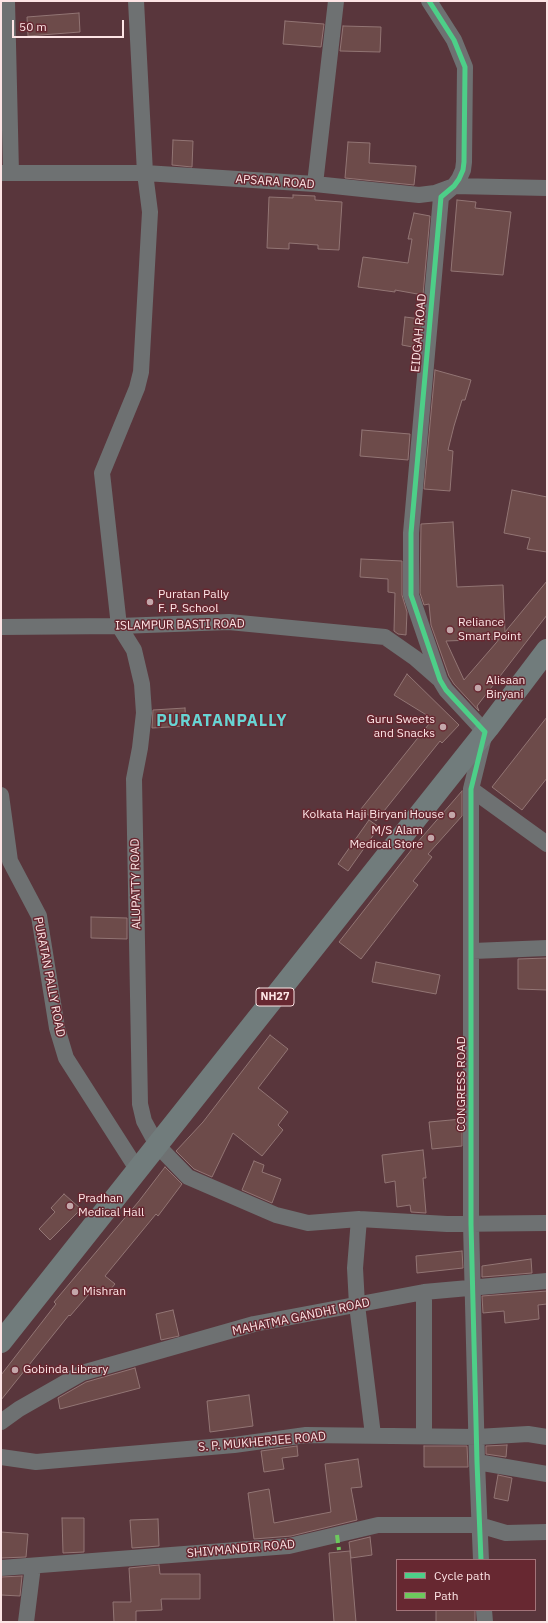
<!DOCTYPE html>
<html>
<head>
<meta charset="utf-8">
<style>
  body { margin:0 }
  #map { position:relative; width:548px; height:1623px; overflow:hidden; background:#59363c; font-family:"IBM Plex Sans",sans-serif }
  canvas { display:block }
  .frame { position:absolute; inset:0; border:2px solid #fde4e5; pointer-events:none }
  .legend { position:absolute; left:396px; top:1559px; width:140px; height:52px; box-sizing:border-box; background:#672831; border:1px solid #a37379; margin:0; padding:5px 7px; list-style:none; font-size:12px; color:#fde4e5 }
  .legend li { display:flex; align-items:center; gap:8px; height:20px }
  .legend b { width:20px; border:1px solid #a37379 }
  .scale { position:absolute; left:12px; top:20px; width:112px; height:18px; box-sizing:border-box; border:2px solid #fde4e5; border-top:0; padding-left:5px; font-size:12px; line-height:14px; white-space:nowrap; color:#fde4e5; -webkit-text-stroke:3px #672831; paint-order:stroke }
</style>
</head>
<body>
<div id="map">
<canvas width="548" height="1623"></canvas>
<div class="frame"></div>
<ul class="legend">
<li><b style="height:5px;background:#4dcf88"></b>Cycle path</li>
<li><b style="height:5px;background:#6dc95d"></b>Path</li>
</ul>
<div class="scale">50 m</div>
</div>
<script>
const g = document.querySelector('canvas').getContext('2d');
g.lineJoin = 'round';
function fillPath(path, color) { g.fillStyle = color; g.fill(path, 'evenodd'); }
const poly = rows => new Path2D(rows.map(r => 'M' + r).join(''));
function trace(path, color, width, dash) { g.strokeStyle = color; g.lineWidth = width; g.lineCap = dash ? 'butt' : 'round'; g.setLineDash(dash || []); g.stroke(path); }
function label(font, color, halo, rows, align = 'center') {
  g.font = font + ' "IBM Plex Sans",sans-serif'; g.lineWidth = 3; g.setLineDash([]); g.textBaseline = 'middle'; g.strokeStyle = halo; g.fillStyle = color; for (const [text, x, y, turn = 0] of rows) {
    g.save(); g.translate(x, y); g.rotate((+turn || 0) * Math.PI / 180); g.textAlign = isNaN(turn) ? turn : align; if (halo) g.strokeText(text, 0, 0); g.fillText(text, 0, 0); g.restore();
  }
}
const building = poly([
  [79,13,80,32,28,36,27,17,79,13],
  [285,21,324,24,321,47,283,44,285,21],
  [343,26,381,27,380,52,340,51,343,26],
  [173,140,193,141,192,167,172,165,173,140],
  [348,142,370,143,369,163,416,166,414,185,345,178,348,142],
  [293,195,315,196,315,200,342,202,339,250,318,249,318,245,289,243,289,249,267,248,269,197,293,198,293,195],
  [457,200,476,202,475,208,511,212,503,275,451,271,457,200],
  [414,213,430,216,423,295,395,290,395,292,358,287,363,257,408,263,412,239,408,239,414,213],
  [405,317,421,319,418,348,402,345,405,317],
  [435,370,471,380,465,400,462,400,454,426,448,450,453,451,450,491,424,489,435,370],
  [362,430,410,434,408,460,360,456,362,430],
  [512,490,547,497,547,552,527,549,530,538,504,533,512,490],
  [453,522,457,587,503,585,505,632,547,581,547,615,477,706,479,711,454,684,449,676,431,625,429,604,424,605,420,593,421,524,453,522],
  [499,639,496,643,464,680,446,641,499,639],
  [361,559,402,561,402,595,407,612,406,635,398,634,394,631,395,593,388,592,388,579,360,577,361,559],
  [407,674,459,725,442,743,440,741,376,821,361,809,433,719,394,695,407,674],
  [185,708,186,726,152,728,153,710,185,708],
  [547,717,547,778,522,810,492,787,547,717],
  [462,791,462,816,428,854,432,857,413,881,418,885,361,959,339,942,416,844,462,791],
  [369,820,379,827,348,871,338,864,369,820],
  [91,917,127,918,127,939,91,938,91,917],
  [547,958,547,990,518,989,518,959,547,958],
  [376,962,440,975,436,994,372,982,376,962],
  [270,1035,288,1049,258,1088,288,1112,278,1125,283,1130,262,1156,233,1133,212,1177,194,1169,176,1151,203,1122,270,1035],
  [462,1119,462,1146,432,1149,429,1122,462,1119],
  [423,1150,426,1178,423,1178,426,1213,411,1212,410,1205,397,1207,395,1181,385,1183,382,1155,423,1150],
  [254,1161,264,1165,262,1172,281,1179,272,1203,242,1190,254,1161],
  [165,1167,182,1184,158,1216,156,1214,105,1276,115,1284,105,1296,95,1287,70,1316,69,1315,1,1400,1,1375,56,1304,54,1302,139,1201,165,1167],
  [64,1194,81,1209,50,1240,39,1229,55,1212,51,1208,64,1194],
  [462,1251,463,1268,417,1273,416,1256,462,1251],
  [531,1259,532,1273,482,1277,482,1266,531,1259],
  [547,1291,547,1304,538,1305,539,1319,505,1323,504,1311,483,1313,482,1296,547,1291],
  [173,1310,179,1336,161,1340,156,1314,173,1310],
  [135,1368,140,1388,60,1409,58,1398,86,1382,135,1368],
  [249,1395,253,1426,210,1432,207,1401,249,1395],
  [507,1445,506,1457,486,1454,486,1446,507,1445],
  [297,1446,298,1456,282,1458,284,1469,264,1472,261,1451,297,1446],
  [424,1446,467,1446,468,1467,424,1467,424,1446],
  [358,1459,362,1487,351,1488,357,1520,291,1536,254,1539,248,1493,269,1489,274,1523,331,1512,325,1464,358,1459],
  [498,1475,512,1478,508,1501,494,1498,498,1475],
  [62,1518,84,1518,84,1552,63,1553,62,1518],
  [158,1519,159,1546,132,1548,130,1520,158,1519],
  [1,1532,28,1534,26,1557,1,1558,1,1532],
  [370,1537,372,1555,351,1558,349,1542,370,1537],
  [350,1551,356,1622,334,1622,329,1553,350,1551],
  [159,1565,160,1574,200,1574,200,1599,161,1599,162,1610,136,1611,136,1622,114,1622,113,1602,131,1602,129,1568,159,1565],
  [22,1576,20,1596,1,1595,1,1577,22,1576],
  [436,1610,475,1610,475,1622,436,1622,436,1610]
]);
fillPath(building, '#6d4b4a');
trace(building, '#927574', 1);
trace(poly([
  [7,1,11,173],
  [136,1,145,173,150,212,141,372,137,388,102,473,119,626,134,650,142,684,144,713,140,748,134,779,140,1104,144,1121,157,1145,188,1177,276,1215,308,1223,359,1219,447,1224,547,1223],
  [429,1,454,40,465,67,464,162,463,170,459,179,454,186,441,197,411,533,411,595,440,680,446,690,485,732,471,789,471,1224,477,1462,481,1560],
  [1,173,145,173,315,184,419,195,435,193,454,186,547,188],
  [315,184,336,1],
  [1,627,119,626,229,622,385,637,415,658,439,679],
  [471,789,547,844],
  [1,795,10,861,39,916,57,1028,66,1058,137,1169],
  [473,951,547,948],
  [359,1219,355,1268,357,1305,373,1435],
  [424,1292,424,1436],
  [1,1422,19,1409,82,1373,254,1324,424,1292,547,1281],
  [1,1457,36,1462,234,1445,306,1435,477,1437,528,1434,547,1437],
  [477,1462,547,1474],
  [1,1568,289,1546,378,1525,479,1525,506,1533,547,1532],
  [484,1610,485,1622],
  [26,1622,33,1566]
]), '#6e7172', 16);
trace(poly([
  [1,1342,488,728,547,650]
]), '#717c7c', 22);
trace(poly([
  [337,1535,339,1550]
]), '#6dc95d', 4, [8, 4]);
trace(poly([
  [429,1,454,40,465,67,464,162,463,170,459,179,454,186,441,197,411,533,411,595,440,680,446,690,485,732,471,789,471,1224,477,1462,481,1560]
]), '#4dcf88', 5);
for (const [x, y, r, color] of [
  [150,602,4,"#c4a7aa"],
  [450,630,4,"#c4a7aa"],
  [478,688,4,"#c4a7aa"],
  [443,727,4,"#c4a7aa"],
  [452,815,4,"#c4a7aa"],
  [431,838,4,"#c4a7aa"],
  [70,1206,4,"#c4a7aa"],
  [75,1292,4,"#c4a7aa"],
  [15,1370,4,"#c4a7aa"]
]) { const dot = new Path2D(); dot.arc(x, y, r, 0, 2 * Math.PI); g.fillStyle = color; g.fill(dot); trace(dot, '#672831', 1.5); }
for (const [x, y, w] of [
  [275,997,38]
]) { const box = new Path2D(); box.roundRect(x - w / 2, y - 9, w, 18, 3); g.fillStyle = '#672831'; g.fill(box); trace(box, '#fde4e5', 1); }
label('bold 11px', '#fde4e5', null, [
  ["NH27",275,997]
]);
label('12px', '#fde4e5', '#672831', [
  ["APSARA ROAD",275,182,4],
  ["EIDGAH ROAD",419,333,-85],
  ["ISLAMPUR BASTI ROAD",180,625,-1],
  ["ALUPATTY ROAD",136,884,-91],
  ["PURATAN PALLY ROAD",49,977,79],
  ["CONGRESS ROAD",462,1084,-90],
  ["MAHATMA GANDHI ROAD",301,1317,-12],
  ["S. P. MUKHERJEE ROAD",262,1442,-5],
  ["SHIVMANDIR ROAD",241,1549,-5]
]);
label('12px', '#fde4e5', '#672831', [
  ["Puratan Pally",158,595],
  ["F. P. School",158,609],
  ["Reliance",458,623],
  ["Smart Point",458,637],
  ["Alisaan",486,681],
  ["Biryani",486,695],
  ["Guru Sweets",435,720,"right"],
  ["and Snacks",435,734,"right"],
  ["Kolkata Haji Biryani House",444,815,"right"],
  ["M/S Alam",423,831,"right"],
  ["Medical Store",423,845,"right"],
  ["Pradhan",78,1199],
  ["Medical Hall",78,1213],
  ["Mishran",83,1292],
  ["Gobinda Library",23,1370]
], 'left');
g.letterSpacing = '1px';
label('bold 16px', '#68d4d3', '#672831', [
  ["PURATANPALLY",222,721]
]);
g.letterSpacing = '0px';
</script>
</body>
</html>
